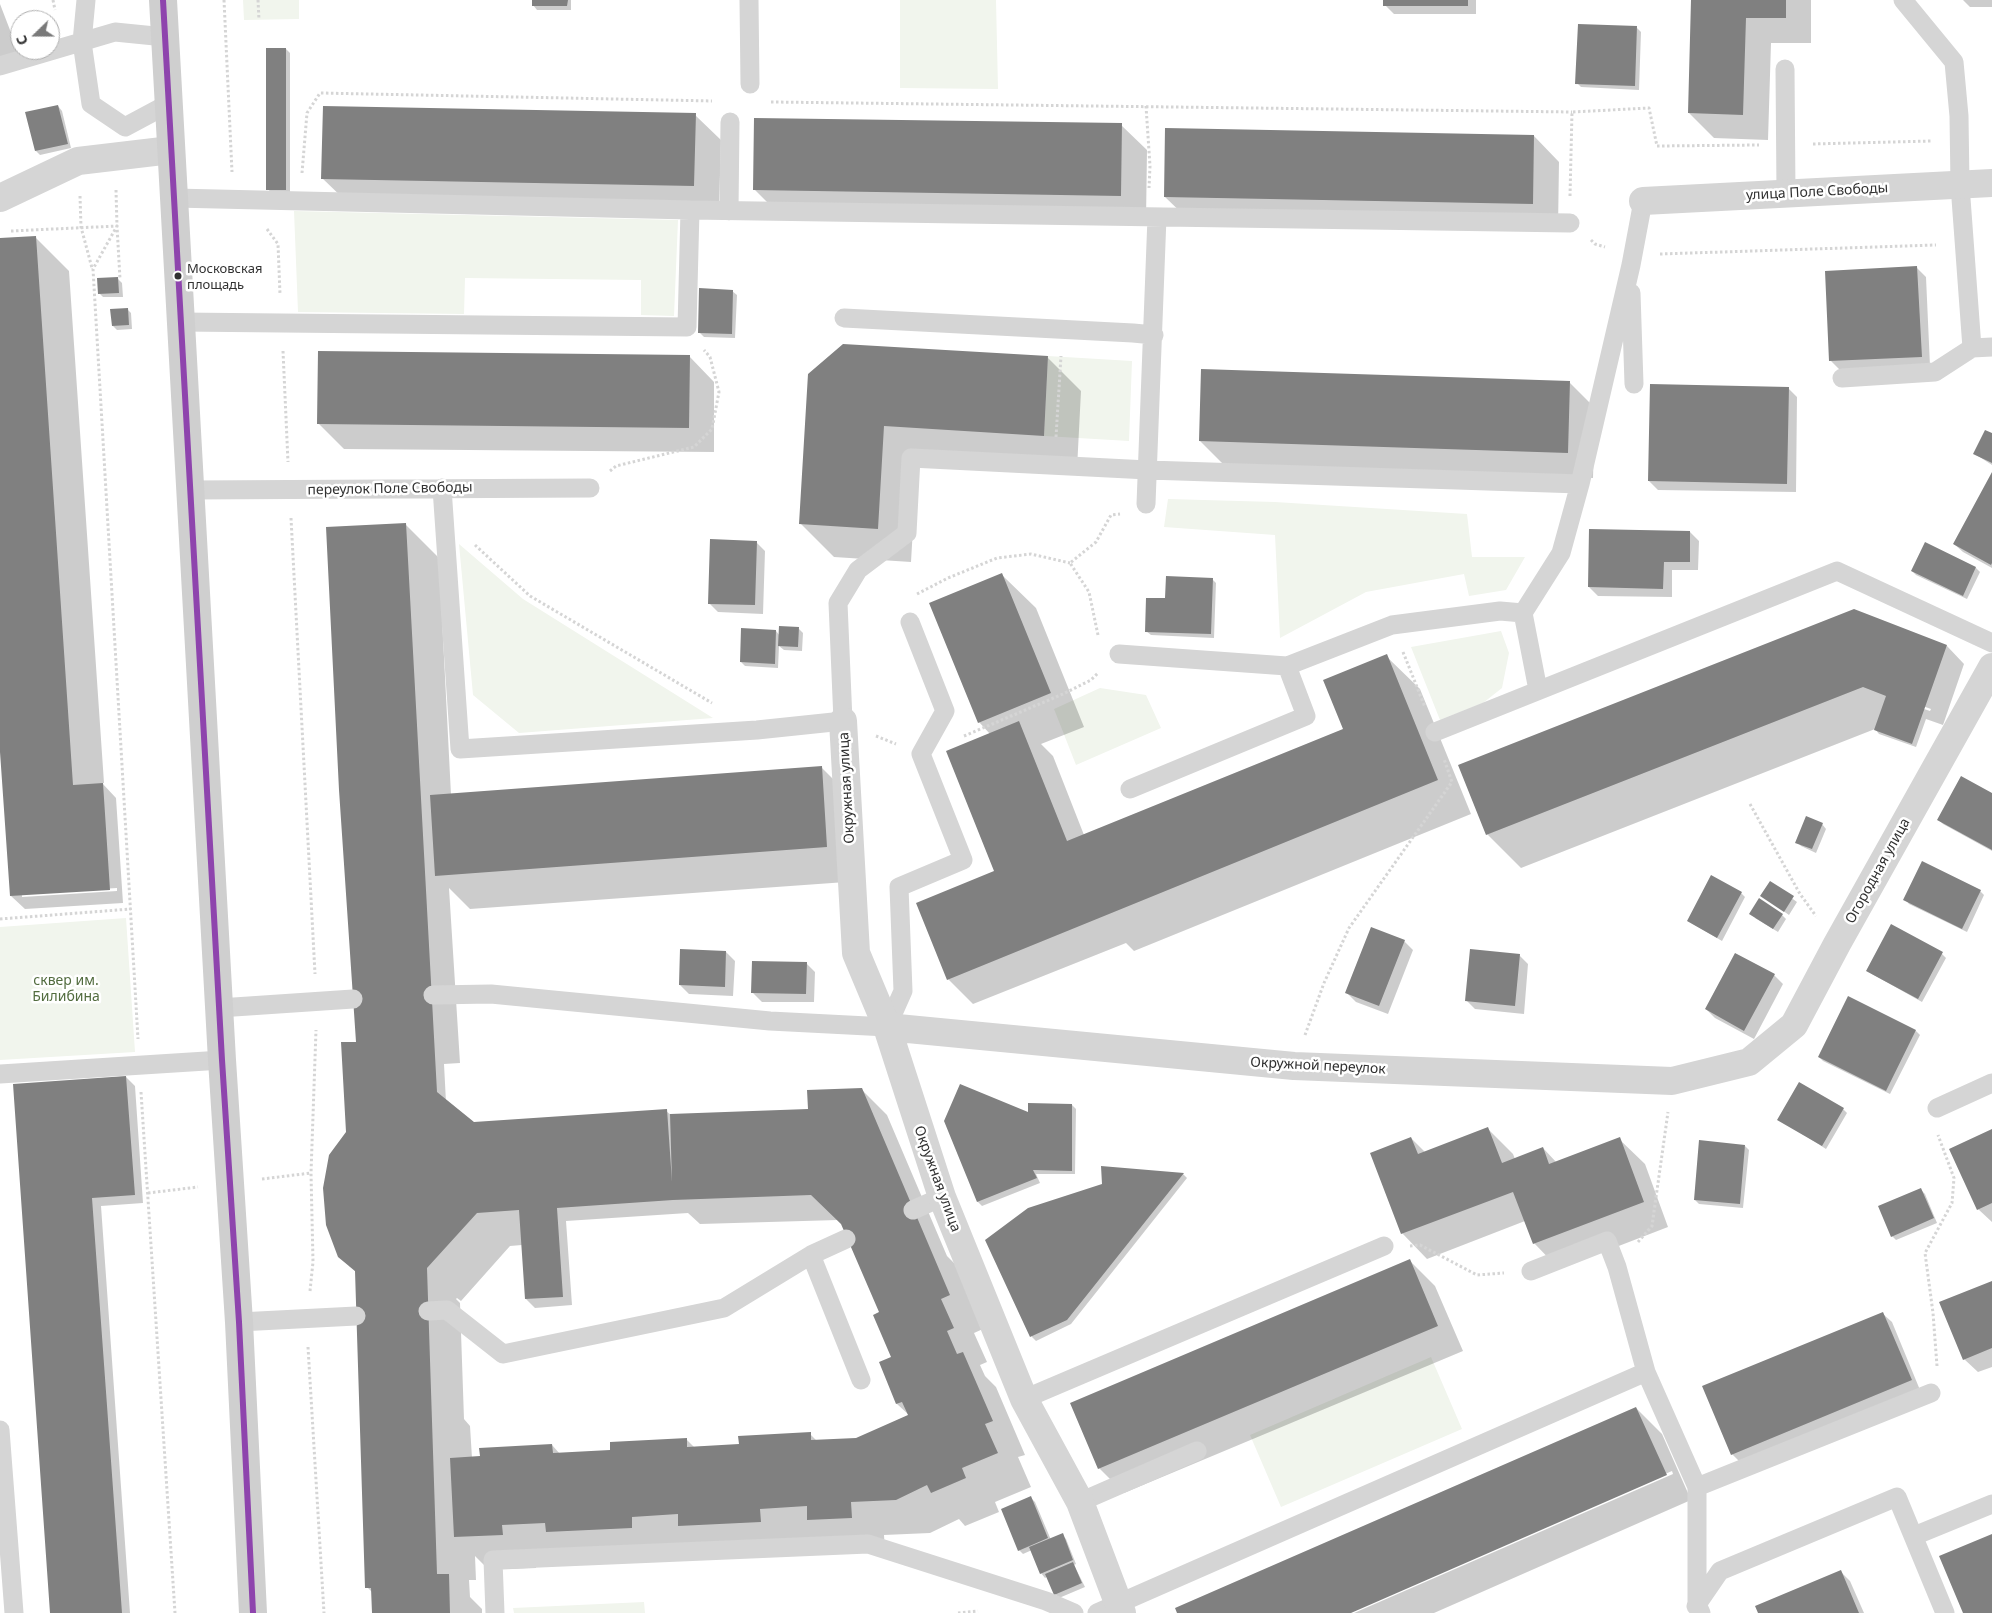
<!DOCTYPE html>
<html>
<head>
<meta charset="utf-8">
<style>
  body { margin:0 }
  #map { position:relative; width:1992px; height:1613px; overflow:hidden; background:#fff; font-family:"Noto Sans",sans-serif }
  canvas { display:block }
  .north { position:absolute; left:10px; top:10px; width:50px; height:50px; box-sizing:border-box; background:#fff; border:1px solid #adadad; border-radius:50%; rotate:248deg; font-size:14px; font-weight:700; line-height:20px; text-align:center; color:#313131 }
  .north::after { content:''; display:block; margin:auto; width:18px; height:22px; background:#797979; clip-path:polygon(50% 0,100% 100%,50% 72%,0 100%) }
</style>
</head>
<body>
<div id="map">
<canvas width="1992" height="1613"></canvas>
<div class="north">С</div>
</div>
<script>
const g = document.querySelector('canvas').getContext('2d');
g.lineJoin = 'round';
function fillPath(path, color) { g.fillStyle = color; g.fill(path, 'evenodd'); }
const poly = rows => new Path2D(rows.map(r => 'M' + r).join(''));
function trace(path, color, width, dash) { g.strokeStyle = color; g.lineWidth = width; g.lineCap = dash ? 'butt' : 'round'; g.setLineDash(dash || []); g.stroke(path); }
function label(font, color, halo, rows, align = 'center') {
  g.font = font + ' "Noto Sans",sans-serif'; g.lineWidth = 5; g.setLineDash([]); g.textBaseline = 'middle'; g.strokeStyle = halo; g.fillStyle = color; for (const [text, x, y, turn = 0] of rows) {
    g.save(); g.translate(x, y); g.rotate((+turn || 0) * Math.PI / 180); g.textAlign = isNaN(turn) ? turn : align; if (halo) g.strokeText(text, 0, 0); g.fillText(text, 0, 0); g.restore();
  }
}
fillPath(poly([
  [243,0,299,0,299,19,244,20],
  [900,0,996,0,998,89,900,88],
  [294,211,678,220,674,316,641,315,641,280,465,278,464,314,298,312],
  [1048,356,1132,361,1129,441,1044,436],
  [1168,499,1275,502,1467,514,1472,557,1525,557,1506,590,1469,596,1464,574,1366,592,1280,638,1275,535,1164,527],
  [459,544,523,599,713,718,519,733,473,695],
  [1501,631,1509,653,1502,688,1483,703,1440,720,1411,647],
  [1100,688,1146,695,1161,728,1076,765,1054,709],
  [126,918,135,1052,0,1060,0,927],
  [1431,1357,1462,1429,1281,1507,1250,1435],
  [644,1602,645,1613,514,1613,513,1608]
]), '#f1f5ed');
fillPath(poly([
  [533,0,571,0,571,10,537,10,533,5],
  [1385,0,1476,0,1476,14,1394,14,1385,5],
  [1692,0,1811,0,1811,43,1771,43,1768,140,1714,138,1689,113],
  [1963,0,1992,0,1992,7,1970,7],
  [0,4,20,56,0,64],
  [1637,28,1641,32,1639,90,1581,87,1577,83],
  [286,49,290,53,290,193,272,194,268,189],
  [58,106,62,111,71,148,40,155,36,151],
  [695,115,721,140,719,211,348,203,322,178],
  [1121,125,1147,150,1146,221,780,215,755,190],
  [1534,136,1559,162,1558,229,1191,222,1165,197],
  [35,237,69,271,104,783,102,783,116,798,123,903,25,909,11,896,0,734,0,240],
  [117,888,117,891,22,897,22,894],
  [1917,268,1926,277,1930,366,1840,370,1831,361],
  [118,279,122,283,123,297,103,297,99,293],
  [732,291,737,295,735,338,704,337,700,333],
  [127,309,131,313,132,329,117,330,113,326],
  [689,356,714,382,714,452,344,449,318,423],
  [1048,358,1081,391,1077,469,917,459,911,562,834,557,801,524,809,375],
  [1570,383,1595,408,1593,478,1225,466,1200,441],
  [1788,388,1797,397,1796,492,1658,490,1649,481],
  [1992,434,1992,465,1975,454],
  [1992,474,1992,568,1963,552,1954,544],
  [405,524,439,558,451,795,821,767,855,801,860,881,470,909,449,888,460,1063,444,1064,446,1102,474,1124,666,1111,671,1115,809,1111,861,1089,887,1115,947,1256,955,1264,983,1329,974,1333,987,1362,980,1365,985,1376,996,1387,1025,1455,1018,1457,1031,1487,995,1502,999,1512,965,1526,959,1519,930,1533,884,1535,885,1551,536,1558,536,1568,489,1570,475,1556,476,1580,469,1580,470,1597,482,1609,482,1613,373,1613,373,1593,367,1587,356,1272,349,1266,348,1132],
  [688,1213,700,1224,838,1220,842,1224,881,1313,892,1357,880,1363,897,1404,909,1415,856,1439,817,1441,810,1434,740,1445,694,1447,686,1439,612,1451,560,1454,552,1445,472,1458,470,1426,464,1419,460,1303,456,1299,457,1298,461,1301,510,1246,522,1245,526,1299,535,1308,572,1305,566,1221],
  [1690,532,1699,541,1698,570,1672,570,1672,597,1598,596,1589,587],
  [756,542,765,551,763,614,718,612,709,603],
  [1925,544,1976,568,1980,572,1967,599,1916,575,1912,571],
  [1002,575,1036,608,1084,727,1041,744,1053,756,1084,835,1344,730,1386,656,1420,689,1471,814,1134,951,1126,943,973,1004,948,979,996,872,990,734,979,722],
  [1212,579,1216,583,1214,638,1151,635,1146,631,1166,600],
  [799,629,803,633,802,651,784,650,779,646,778,668,745,666,741,662,776,631,780,636],
  [1947,646,1964,664,1943,725,1926,719,1916,747,1879,734,1875,729,1521,868,1487,834],
  [1886,693,1931,709,1930,711,1886,696],
  [1992,795,1992,851,1943,824,1939,820],
  [1822,824,1826,829,1816,853,1801,846,1797,842],
  [1771,883,1797,902,1789,915,1762,896],
  [1980,891,1984,895,1967,932,1909,904,1905,899],
  [1741,893,1745,897,1722,941,1688,921],
  [1782,915,1786,919,1778,932,1755,918],
  [1891,926,1942,954,1946,958,1922,1002,1872,974,1867,970],
  [1404,941,1413,950,1388,1014,1356,1002,1347,993],
  [726,952,735,961,733,996,689,994,680,985],
  [1736,954,1774,975,1783,984,1754,1039,1715,1018,1706,1009],
  [1519,955,1528,964,1524,1014,1475,1009,1466,1000],
  [806,963,815,972,814,1002,762,1002,753,993],
  [1916,1031,1920,1035,1890,1094,1823,1061,1819,1057],
  [126,1077,135,1086,143,1203,101,1206,130,1613,51,1613,14,1085],
  [1072,1105,1076,1109,1075,1174,1036,1174,1040,1183,982,1206,978,1202,946,1121,1029,1113],
  [1843,1109,1847,1113,1826,1149,1779,1119],
  [1488,1129,1513,1154,1515,1159,1543,1148,1557,1163,1619,1139,1645,1164,1668,1227,1559,1269,1534,1243,1525,1221,1427,1259,1402,1233,1411,1138,1425,1152],
  [1992,1131,1992,1222,1978,1209],
  [1745,1146,1749,1150,1743,1208,1699,1204,1695,1200],
  [1102,1167,1183,1174,1187,1178,1071,1324,1036,1341,1032,1337,987,1240,1103,1185],
  [1921,1190,1925,1194,1937,1223,1896,1240,1892,1236],
  [1410,1261,1435,1286,1463,1351,1124,1493,1099,1468],
  [1992,1282,1992,1367,1978,1372,1964,1359],
  [1883,1314,1892,1322,1920,1390,1741,1463,1732,1454],
  [1636,1408,1662,1434,1691,1500,1434,1613,1354,1613,1673,1474,1672,1471,1348,1613,1179,1613],
  [1030,1497,1035,1502,1051,1540,1062,1535,1066,1539,1076,1564,1074,1565,1085,1587,1059,1598,1055,1594,1048,1576,1045,1578,1041,1573,1032,1550,1023,1554,1019,1550],
  [1841,1572,1850,1581,1864,1613,1759,1613]
]), '#0003');
fillPath(poly([
  [532,0,568,0,567,6,532,6],
  [1383,0,1468,0,1468,6,1383,6],
  [1691,0,1786,0,1786,18,1746,18,1743,115,1688,113],
  [1578,24,1637,26,1635,86,1575,84],
  [266,48,286,48,286,190,266,190],
  [58,105,68,144,35,151,25,112],
  [323,106,696,113,694,186,321,179],
  [754,118,1122,123,1121,196,753,190],
  [1165,128,1534,135,1533,204,1164,197],
  [36,236,73,785,103,783,110,890,10,896,0,752,0,238],
  [1917,266,1922,357,1829,361,1825,271],
  [118,277,119,293,98,294,97,278],
  [699,288,733,290,732,334,698,333],
  [128,308,129,325,112,326,110,309],
  [843,344,1048,356,1044,436,884,426,878,529,799,524,808,374],
  [318,351,690,355,689,428,317,424],
  [1201,369,1570,381,1568,453,1199,441],
  [1650,384,1789,387,1787,484,1648,481],
  [1985,430,1992,433,1992,463,1973,454],
  [1992,472,1992,563,1991,565,1953,544],
  [406,523,437,1092,474,1122,667,1109,672,1182,670,1114,808,1109,807,1090,862,1088,950,1295,941,1299,954,1328,947,1331,957,1354,963,1352,993,1421,985,1424,998,1453,962,1468,966,1478,931,1493,927,1485,896,1500,851,1502,852,1518,807,1520,807,1506,760,1509,761,1522,678,1526,678,1514,632,1517,632,1528,546,1532,545,1523,502,1525,503,1535,454,1537,450,1458,480,1456,479,1448,552,1444,553,1453,610,1450,610,1442,687,1438,687,1447,739,1444,738,1436,811,1432,811,1440,856,1438,908,1415,902,1402,896,1404,879,1362,891,1357,873,1315,879,1312,841,1224,811,1195,673,1200,557,1208,563,1297,525,1299,519,1210,477,1213,427,1268,437,1574,449,1574,450,1613,372,1613,371,1588,365,1588,355,1271,338,1257,326,1225,323,1188,329,1155,346,1132,341,1042,356,1042,339,790,326,527],
  [1589,529,1690,531,1690,562,1664,562,1663,589,1588,587],
  [710,539,757,541,755,605,708,604],
  [1925,542,1976,567,1963,596,1911,571],
  [1002,573,1051,693,978,723,929,603],
  [1166,576,1213,578,1211,634,1145,632,1146,598,1165,598],
  [1854,609,1947,645,1912,744,1874,730,1886,696,1863,687,1486,835,1458,765],
  [779,626,799,627,798,647,778,646],
  [741,628,776,630,775,664,740,662],
  [1387,654,1438,780,947,980,916,903,994,871,946,751,1019,721,1067,841,1343,729,1323,680],
  [822,766,827,847,435,876,430,795],
  [1961,776,1992,793,1992,850,1937,820],
  [1806,816,1823,823,1812,849,1795,843],
  [1922,861,1981,890,1962,929,1903,900],
  [1711,875,1742,892,1717,938,1687,921],
  [1770,881,1794,896,1784,912,1760,896],
  [1759,898,1783,914,1773,929,1749,914],
  [1891,924,1943,952,1918,999,1866,971],
  [1371,927,1405,940,1379,1006,1345,993],
  [680,949,726,951,725,987,679,985],
  [1470,949,1520,954,1515,1006,1465,1001],
  [1735,953,1775,974,1744,1031,1705,1009],
  [752,961,807,962,806,994,751,993],
  [1848,996,1916,1030,1886,1091,1818,1057],
  [126,1076,135,1195,92,1198,122,1613,50,1613,13,1084],
  [1799,1082,1844,1108,1822,1146,1777,1120],
  [960,1084,1028,1112,1028,1103,1072,1104,1072,1171,1033,1170,1037,1178,977,1202,944,1121],
  [1488,1127,1502,1163,1543,1147,1549,1164,1620,1137,1644,1202,1533,1244,1513,1192,1401,1234,1370,1153,1411,1137,1418,1154],
  [1992,1129,1992,1203,1977,1210,1949,1149],
  [1699,1140,1745,1145,1740,1204,1694,1200],
  [1101,1166,1184,1173,1067,1320,1030,1337,985,1240,1028,1208,1102,1184],
  [1921,1188,1934,1218,1891,1237,1878,1206],
  [1410,1259,1438,1326,1098,1469,1070,1403],
  [1992,1281,1992,1348,1963,1360,1939,1302],
  [1883,1312,1912,1380,1731,1455,1702,1386],
  [1636,1407,1667,1475,1351,1613,1177,1613,1175,1608],
  [1031,1496,1048,1538,1018,1551,1001,1509],
  [1063,1533,1073,1560,1040,1574,1029,1547],
  [1992,1534,1992,1613,1963,1613,1939,1556],
  [1073,1562,1082,1583,1054,1595,1045,1574],
  [1841,1570,1859,1613,1758,1613,1755,1606]
]), '#808080');
trace(poly([
  [53,0,55,10],
  [224,0,232,172],
  [258,0,259,20],
  [771,102,1572,112],
  [1146,106,1150,166,1149,188],
  [1813,144,1931,141],
  [302,173,307,113,320,93,712,101],
  [116,190,117,226,93,269,138,1039],
  [80,196,81,227,92,268],
  [1570,196,1572,112,1649,108,1657,146,1759,145],
  [267,229,278,244,280,294],
  [11,231,117,226,120,279],
  [1591,240,1595,244,1605,247],
  [1660,254,1936,245],
  [283,351,288,462],
  [1056,437,1061,356],
  [610,471,616,466,694,447,712,429,719,392,710,357,704,350],
  [291,518,315,974],
  [475,545,530,596,712,703],
  [917,594,948,578,997,558,1031,554,1070,563],
  [1098,635,1089,592,1070,563,1096,542,1111,515,1120,514],
  [1403,652,1425,707],
  [876,736,896,744],
  [964,736,1063,694,1091,680,1098,673],
  [1750,804,1800,894,1816,916],
  [0,919,131,909],
  [1305,1035,1324,983,1349,928,1452,782,1444,759],
  [141,1092,175,1613],
  [262,1179,311,1173],
  [148,1193,198,1187],
  [1638,1242,1652,1226,1668,1112],
  [1410,1246,1420,1245,1477,1275,1504,1273],
  [310,1291,313,1262,311,1173,316,1030],
  [308,1347,324,1613],
  [1937,1366,1933,1313,1925,1253,1952,1203,1954,1178,1938,1135],
  [958,1613,978,1611]
]), '#d5d5d5', 3, [2.5, 2.5]);
trace(poly([
  [86,0,82,42,91,104,125,127,168,104],
  [749,0,750,84],
  [1903,0,1954,62,1959,116,1960,185,1972,348,1992,347],
  [0,66,115,32,165,37],
  [1785,69,1786,193],
  [174,198,690,210,687,327,180,322],
  [690,210,1570,223],
  [729,211,730,122],
  [1631,293,1634,384],
  [844,318,1133,333,1154,335],
  [1842,378,1935,372,1972,348],
  [442,488,460,749,757,730,843,721,838,603,858,570,907,533,911,458,1148,470,1580,484],
  [190,490,590,488],
  [1146,504,1157,217],
  [1119,654,1287,666],
  [1538,690,1523,613,1561,553,1580,484,1631,265,1643,201],
  [1435,732,1837,571,1992,643],
  [1130,789,1306,716,1287,666,1392,625,1500,611,1523,613],
  [433,995,491,994,770,1021,887,1027,903,991,899,887,963,860,921,754,945,711,910,622],
  [219,1008,353,999],
  [0,1074,222,1060],
  [1937,1108,1992,1083],
  [913,1210,942,1197],
  [811,1255,846,1239],
  [1531,1271,1607,1241,1617,1267,1646,1372,1697,1487,1697,1604,1701,1613],
  [428,1311,447,1310,503,1354,724,1308,811,1255,861,1380],
  [239,1322,356,1316],
  [1024,1399,1384,1246],
  [0,1430,14,1613],
  [1697,1487,1931,1393],
  [1080,1502,1197,1451],
  [1914,1536,1992,1504],
  [1696,1606,1720,1571,1897,1497,1945,1613],
  [495,1613,493,1560,868,1544,1046,1601,1074,1613],
  [1097,1613,1646,1372]
]), '#d5d5d5', 19);
trace(poly([
  [0,198,78,161,171,150],
  [1643,201,1992,183],
  [843,721,856,953,887,1027,942,1197,1024,1399,1080,1502,1122,1613],
  [887,1027,1294,1066,1672,1081,1749,1062,1794,1025,1837,944,1992,667]
]), '#d5d5d5', 28);
trace(poly([
  [163,0,222,1060,239,1322,253,1613]
]), '#cfcfcf', 28);
trace(poly([
  [163,0,222,1060,239,1322,253,1613]
]), '#8e44ad', 6);
for (const [x, y, r, color] of [
  [178,276,4.5,"#313131"]
]) { const dot = new Path2D(); dot.arc(x, y, r, 0, 2 * Math.PI); g.fillStyle = color; g.fill(dot); trace(dot, '#fff', 2); }
label('13px', '#313131', '#fff', [
  ["Московская",187,269],
  ["площадь",187,285]
], 'left');
label('14px', '#313131', '#fff', [
  ["улица Поле Свободы",1817,192,-3],
  ["переулок Поле Свободы",390,489,-1],
  ["Окружная улица",847,788,-93],
  ["Огородная улица",1878,871,-61],
  ["Окружной переулок",1318,1066,3],
  ["Окружная улица",937,1179,70]
]);
label('14px', '#526c3f', '#fff', [
  ["сквер им.",66,981],
  ["Билибина",66,997]
]);
</script>
</body>
</html>
